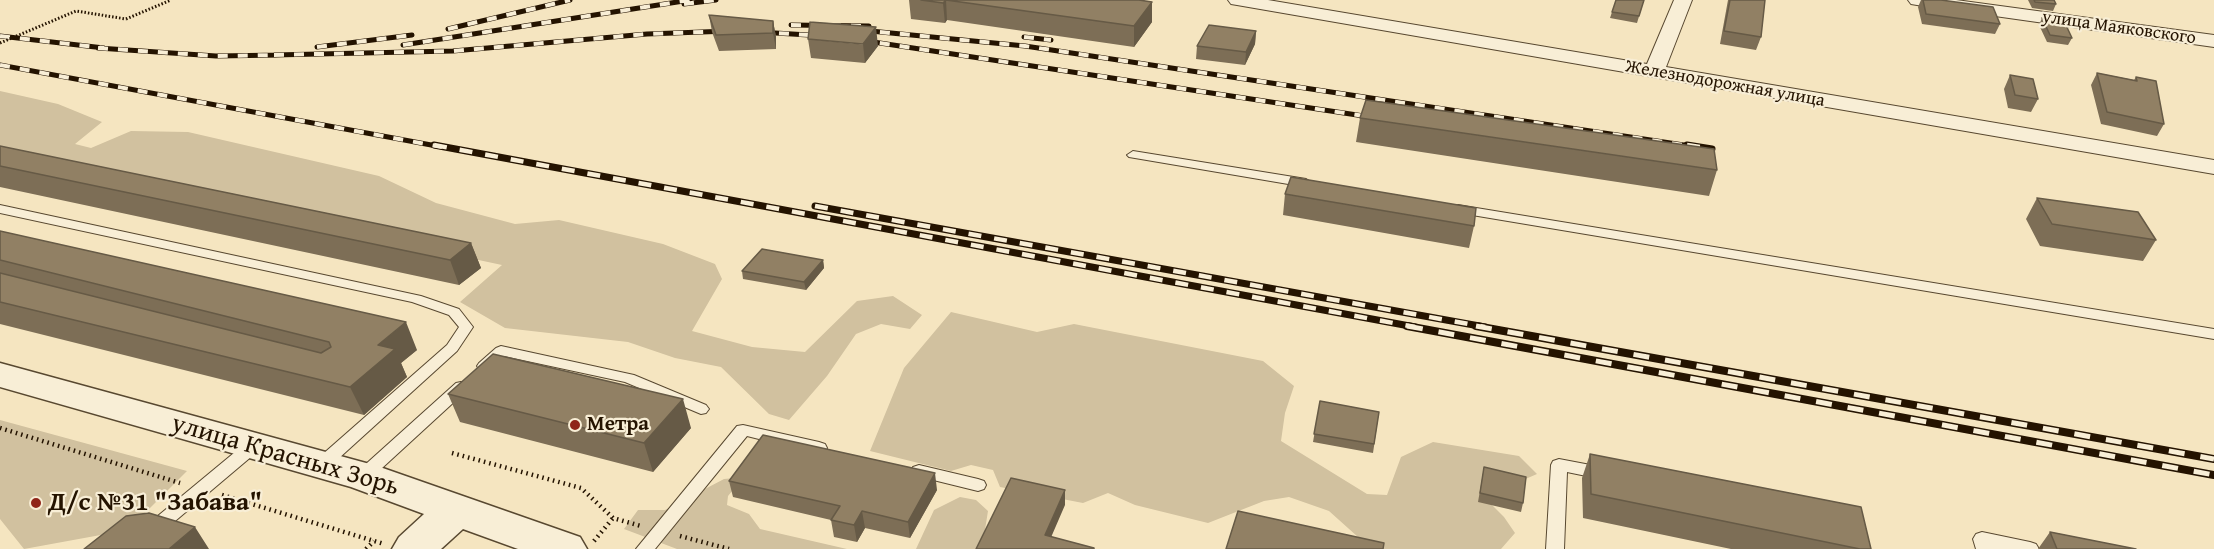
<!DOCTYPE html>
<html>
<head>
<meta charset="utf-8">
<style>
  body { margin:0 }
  canvas { display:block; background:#f5e5c0 }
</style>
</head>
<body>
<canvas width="2214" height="549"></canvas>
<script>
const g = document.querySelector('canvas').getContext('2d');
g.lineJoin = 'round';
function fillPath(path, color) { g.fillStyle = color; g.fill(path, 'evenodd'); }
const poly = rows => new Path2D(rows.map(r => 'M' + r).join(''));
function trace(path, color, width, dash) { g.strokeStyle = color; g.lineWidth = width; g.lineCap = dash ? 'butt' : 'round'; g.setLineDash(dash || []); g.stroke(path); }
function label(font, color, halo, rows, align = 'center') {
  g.font = font + ' "Gentium Book Plus",serif'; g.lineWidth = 4.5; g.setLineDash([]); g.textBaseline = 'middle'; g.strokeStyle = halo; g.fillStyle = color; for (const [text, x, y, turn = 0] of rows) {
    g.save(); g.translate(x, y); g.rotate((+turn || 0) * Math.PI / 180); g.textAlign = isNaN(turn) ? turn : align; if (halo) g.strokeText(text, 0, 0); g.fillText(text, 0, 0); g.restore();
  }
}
fillPath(poly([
  [0,91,58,104,102,122,75,144,91,148,131,131,188,132,379,176,436,203,515,224,559,220,663,244,715,264,722,279,692,331,752,347,805,352,857,301,893,296,922,315,910,329,881,324,856,334,827,376,789,420,769,414,721,367,675,358,628,342,505,328,460,302,502,265,0,158],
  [951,312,1037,332,1074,324,1263,361,1294,386,1285,413,1281,441,1367,494,1387,495,1401,457,1433,442,1519,456,1537,474,1484,497,1504,517,1515,533,1501,549,1380,549,1368,546,1329,511,1289,497,1264,501,1208,523,1135,505,1108,493,1083,503,1000,487,993,470,971,465,951,471,870,451,904,368],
  [0,420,187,471,128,530,24,549,0,519],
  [735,478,738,484,728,496,727,505,749,514,760,529,847,549,677,549,624,529,638,510,665,510,724,479],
  [960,497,976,500,988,511,984,536,976,549,916,549,934,510]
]), '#d1c19f');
const service = poly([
  [1133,151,1306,179,1312,183,1306,187,1129,157,1127,155,1133,151],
  [0,205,421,296,459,309,473,327,457,351,327,469,321,471,315,469,313,465,315,461,447,345,459,327,449,315,412,302,0,213,0,205],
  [1458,205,2214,329,2214,339,1454,212,1452,209,1458,205],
  [501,346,634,375,706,405,709,409,706,413,701,414,625,382,504,356,489,369,479,369,477,366,479,363,496,348,501,346],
  [461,382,466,383,469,387,466,391,369,480,363,482,357,480,355,476,357,472,456,383,461,382],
  [743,425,819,442,825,444,827,448,825,452,819,454,747,436,655,549,636,549,737,426,743,425],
  [252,441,258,443,260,447,258,451,142,549,121,549,124,544,246,443,252,441],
  [1559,459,1601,467,1607,469,1609,473,1607,477,1601,479,1567,472,1564,549,1546,549,1551,465,1553,461,1559,459],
  [919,465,978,479,984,481,986,485,984,489,978,491,913,475,911,471,913,467,919,465],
  [1982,532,2030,542,2036,544,2039,549,1976,549,1973,539,1976,534,1982,532]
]);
const minor = poly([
  [1228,0,1268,0,1647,64,1674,0,1692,0,1666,67,2214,160,2214,174,1237,5,1231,4,1228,0],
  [1908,0,1956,0,2214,35,2214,47,1917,5,1911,4,1908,0]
]);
const tertiary = poly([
  [0,363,377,466,580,537,587,549,518,549,463,529,441,549,392,549,399,537,424,514,351,487,0,387,0,363]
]);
trace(service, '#584830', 2);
trace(minor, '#584830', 2);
trace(tertiary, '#584830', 3);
trace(poly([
  [126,19,171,0]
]), '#241300', 3, [1.5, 2]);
trace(poly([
  [0,428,180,483],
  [452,453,581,488,613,518,641,526],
  [222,495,384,544],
  [680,536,729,549],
  [594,541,613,518],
  [366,549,374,541]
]), '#241300', 4.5, [1.5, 4]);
fillPath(service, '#f8eed6');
fillPath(minor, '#f8eed6');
fillPath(tertiary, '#f8eed6');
const railFar2 = poly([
  [684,4,716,0],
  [791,25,869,26],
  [448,29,570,0],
  [860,30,1025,46,1697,147],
  [759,32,825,36],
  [0,36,104,48],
  [1024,37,1051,40],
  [860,40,1377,118],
  [403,45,690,0],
  [317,47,412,35],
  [98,48,216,56,281,55],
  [274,55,453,51,647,34,729,31],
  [0,65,442,147]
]);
const railFar1 = poly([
  [434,145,1415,327],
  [1687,145,1712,149],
  [815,206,1485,327]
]);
const rail = poly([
  [1407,326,2214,475],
  [1476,326,2214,459]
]);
trace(railFar2, '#241300', 5);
trace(railFar1, '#241300', 7);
trace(rail, '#241300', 8);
trace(railFar2, '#f8eed6', 4, [10]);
trace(railFar1, '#f8eed6', 4.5, [13]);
trace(rail, '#f8eed6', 5, [16]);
trace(poly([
  [0,43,76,11,126,19]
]), '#241300', 3, [1.5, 2]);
fillPath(poly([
  [909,0,1139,0,1152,2,1152,22,1134,47,947,20,945,23,911,19],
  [1644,0,1637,23,1610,18,1612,12],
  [1728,0,1765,0,1761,37,1756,50,1720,44],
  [1921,0,1941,0,2000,24,1995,34,1922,24,1918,7],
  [2028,0,2054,0,2056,4,2053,11,2032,8],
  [709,15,773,21,776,37,776,49,719,51,712,32],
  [2042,18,2072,38,2068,45,2047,42,2039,25],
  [1256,31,1255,44,1245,65,1196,59,1197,46],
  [808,39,878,46,865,63,811,58],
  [2097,73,2134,80,2136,77,2164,124,2157,136,2101,124,2091,85],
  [2010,75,2038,99,2031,112,2008,108,2004,89],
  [1360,118,1717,170,1709,196,1356,142],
  [0,146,471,243,481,268,459,285,0,187],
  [1285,194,1474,226,1469,248,1283,215],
  [2037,198,2156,240,2143,261,2040,246,2026,219],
  [0,231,417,350,401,363,407,377,364,415,0,324],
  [823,260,824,268,806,290,743,279,742,271],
  [448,394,691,428,653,472,460,422],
  [1320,401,1379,412,1373,453,1313,442],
  [1590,454,1860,549,1731,549,1583,518,1582,478],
  [1484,467,1523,503,1521,512,1478,502],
  [729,481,937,490,910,538,865,528,857,542,834,537,831,520,733,497],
  [2050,532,2136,549,2038,549]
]), '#7d6e56');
fillPath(poly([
  [946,0,947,20,945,23,943,3],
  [1152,2,1152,22,1134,47,1134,26],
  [773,21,776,37,776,49,773,33],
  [876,27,878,46,865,63,863,44],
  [1256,31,1255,44,1245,65,1246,52],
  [471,243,481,268,459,285,450,260],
  [823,260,824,268,806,290,804,282],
  [406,322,417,350,401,363,407,377,364,415,350,387,378,345],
  [683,399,691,428,653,472,644,443],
  [935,473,937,490,910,538,908,522],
  [1065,490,1065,505,1046,549,1045,535],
  [862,511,865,528,857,542,854,525],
  [195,527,209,549,169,549]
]), '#665a46');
const building = poly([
  [921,0,1139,0,1152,2,1134,26,946,0,943,3,921,0],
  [1616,0,1644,0,1639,16,1612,12,1616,0],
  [1730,0,1765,0,1761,37,1724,31,1730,0],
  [1923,0,1941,0,1993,7,2000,24,1926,14,1923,0],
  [2034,0,2054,0,2056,4,2035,2,2034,0],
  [709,15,773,21,773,33,716,35,709,15],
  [2042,18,2064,21,2072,38,2050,35,2042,18],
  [810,22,876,27,863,44,808,39,810,22],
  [1209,25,1256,31,1246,52,1197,46,1209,25],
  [2097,73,2137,81,2136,77,2156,81,2164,124,2107,112,2097,73],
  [2010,75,2033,79,2038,99,2015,95,2010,75],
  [1366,100,1714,149,1717,170,1360,118,1366,100],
  [0,146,471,243,450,260,0,166,0,146],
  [1291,177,1476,208,1474,226,1285,194,1291,177],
  [2037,198,2138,212,2156,240,2052,224,2037,198],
  [0,231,406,322,378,345,395,349,350,387,0,302,0,273,321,353,331,347,329,342,0,260,0,231],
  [762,249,823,260,804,282,742,271,762,249],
  [493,354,683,399,644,443,448,394,493,354],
  [1320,401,1379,412,1374,444,1314,434,1320,401],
  [763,435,935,473,908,522,862,511,854,525,831,520,840,506,729,481,763,435],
  [1590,454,1861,507,1871,549,1860,549,1591,494,1590,454],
  [1484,467,1526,477,1523,503,1480,493,1484,467],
  [1011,478,1065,490,1045,535,1094,548,1094,549,976,549,1011,478],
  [1238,511,1384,543,1383,549,1226,549,1238,511],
  [149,513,195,527,169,549,84,549,126,516,149,513],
  [2050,532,2136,549,2057,549,2050,532]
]);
fillPath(building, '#918064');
trace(building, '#665a46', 1.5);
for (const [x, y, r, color] of [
  [575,425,6,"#8f2418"],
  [36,503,6,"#8f2418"]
]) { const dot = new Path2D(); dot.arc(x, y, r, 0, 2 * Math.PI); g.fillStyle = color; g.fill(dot); trace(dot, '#f8eed6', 2); }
label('18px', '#241300', '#f8eed6', [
  ["улица Маяковского",2119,28,8],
  ["Железнодорожная улица",1725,84,10]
]);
label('bold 21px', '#241300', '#f8eed6', [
  ["Метра",587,425]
], 'left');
label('26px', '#241300', '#f8eed6', [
  ["улица Красных Зорь",285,456,16]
]);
label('bold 26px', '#241300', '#f8eed6', [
  ["Д/с №31 \"Забава\"",48,503]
], 'left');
</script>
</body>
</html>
